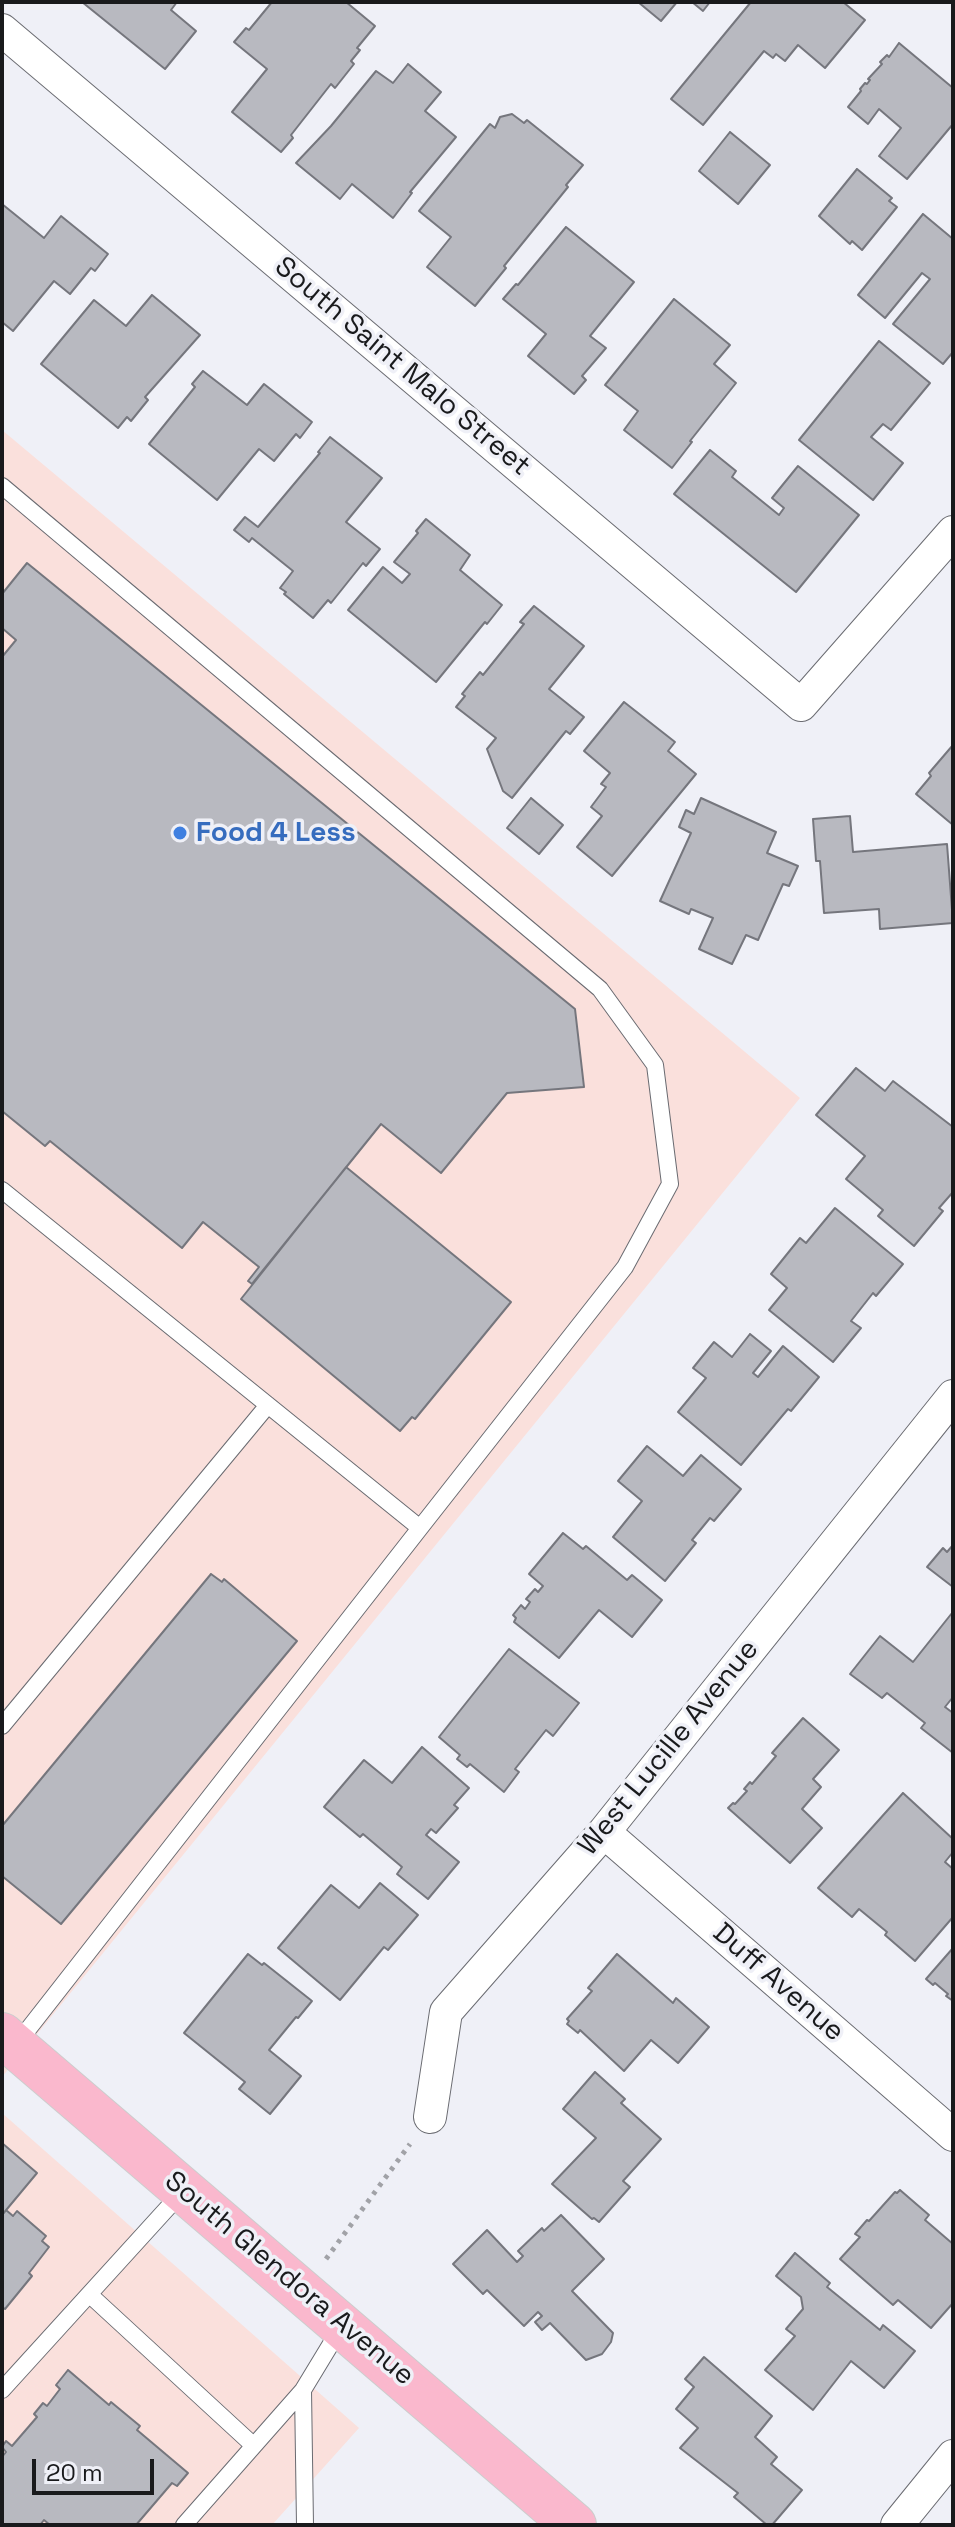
<!DOCTYPE html>
<html>
<head>
<meta charset="utf-8">
<style>
  body { margin:0 }
  #map { position:relative; width:955px; height:2527px; overflow:hidden; background:#eff0f7; font-family:"Space Grotesk",sans-serif }
  canvas { display:block }
  .frame { position:absolute; inset:0; border:4px solid #191a1c; pointer-events:none }
  .scale { position:absolute; left:32px; top:2459px; width:122px; height:36px; box-sizing:border-box; border:4px solid #191a1c; border-top:0; padding-left:10px; font-size:24px; line-height:28px; white-space:nowrap; color:#191a1c; -webkit-text-stroke:6px #eff0f7; paint-order:stroke }
</style>
</head>
<body>
<div id="map">
<canvas width="955" height="2527"></canvas>
<div class="frame"></div>
<div class="scale">20 m</div>
</div>
<script>
const g = document.querySelector('canvas').getContext('2d');
g.lineJoin = 'round';
function fillPath(path, color) { g.fillStyle = color; g.fill(path, 'evenodd'); }
const poly = rows => new Path2D(rows.map(r => 'M' + r).join(''));
function trace(path, color, width, dash) { g.strokeStyle = color; g.lineWidth = width; g.lineCap = dash ? 'butt' : 'round'; g.setLineDash(dash || []); g.stroke(path); }
function label(font, color, halo, rows, align = 'center') {
  g.font = font + ' "Space Grotesk",sans-serif'; g.lineWidth = 7; g.setLineDash([]); g.textBaseline = 'middle'; g.strokeStyle = halo; g.fillStyle = color; for (const [text, x, y, turn = 0] of rows) {
    g.save(); g.translate(x, y); g.rotate((+turn || 0) * Math.PI / 180); g.textAlign = isNaN(turn) ? turn : align; if (halo) g.strokeText(text, 0, 0); g.fillText(text, 0, 0); g.restore();
  }
}
fillPath(poly([
  [2,430,800,1098,2,2077],
  [2,2113,359,2428,272,2525,2,2525]
]), '#fae0dc');
const building = poly([
  [82,2,177,2,171,10,196,31,165,69,82,2],
  [272,2,346,2,375,26,357,48,360,50,351,61,354,64,335,88,331,84,291,135,293,138,281,152,232,112,267,69,234,42,246,28,249,30,272,2],
  [638,2,677,2,661,21,638,2],
  [692,2,710,2,703,11,692,2],
  [751,2,843,2,865,20,825,68,798,45,785,61,776,54,773,58,764,51,703,125,671,99,751,2],
  [899,43,953,88,953,124,907,179,879,156,901,128,879,109,868,124,848,107,861,91,860,89,865,83,867,84,870,80,868,79,882,64,880,62,887,55,889,57,899,43],
  [408,64,441,92,425,111,456,137,410,192,412,193,393,218,352,184,340,199,296,163,331,126,376,71,393,83,408,64],
  [512,114,524,123,527,120,583,165,566,185,568,187,504,266,506,268,475,306,427,267,451,237,419,211,490,124,495,128,500,117,512,114],
  [730,132,770,165,738,204,699,171,730,132],
  [857,169,892,198,889,201,897,207,862,250,852,241,850,244,819,216,857,169],
  [2,204,44,238,61,216,108,254,95,271,91,268,70,294,54,281,13,331,2,322,2,204],
  [923,214,953,239,953,352,943,364,893,324,930,279,922,273,885,318,858,295,923,214],
  [566,227,634,282,590,336,606,348,582,376,586,380,574,394,528,356,546,334,503,299,516,284,518,285,566,227],
  [152,295,200,335,145,397,148,400,131,421,127,417,118,428,41,364,94,300,126,326,152,295],
  [674,299,730,345,714,364,736,383,690,441,692,442,672,468,624,430,638,411,605,385,674,299],
  [879,341,930,383,891,430,883,424,871,437,903,463,873,500,799,440,879,341],
  [203,371,247,405,264,384,312,422,300,438,296,434,274,461,259,449,217,500,149,444,195,387,192,384,203,371],
  [330,437,382,478,346,522,380,549,366,566,363,563,331,603,328,600,313,618,284,594,286,592,280,588,293,571,252,538,249,542,234,530,245,517,258,527,320,453,318,452,330,437],
  [710,450,736,471,732,477,779,515,784,508,772,498,798,466,859,515,796,592,674,494,710,450],
  [426,519,470,555,460,570,502,605,487,624,485,622,436,682,348,610,383,567,402,583,410,574,394,562,418,533,416,531,426,519],
  [27,563,575,1009,584,1087,507,1093,441,1173,381,1124,252,1284,248,1281,259,1267,203,1222,182,1248,50,1141,45,1146,2,1111,2,657,16,640,2,628,2,594,27,563],
  [534,606,584,646,549,689,584,717,570,734,566,731,512,798,503,791,487,749,496,738,456,707,465,696,462,694,480,672,483,675,524,624,520,622,534,606],
  [624,702,675,742,668,751,696,774,612,876,577,847,602,816,591,807,606,787,601,784,610,773,584,751,624,702],
  [953,745,953,825,916,794,931,776,929,773,953,745],
  [531,798,563,825,539,854,507,828,531,798],
  [701,798,776,832,767,853,798,866,789,886,783,884,758,940,746,935,732,964,699,949,713,918,691,909,689,914,660,901,691,833,679,827,686,810,694,814,701,798],
  [850,816,853,852,947,844,953,923,880,929,879,909,824,913,820,861,816,861,813,819,850,816],
  [856,1068,885,1091,893,1081,953,1127,953,1192,939,1208,943,1211,914,1246,878,1216,883,1210,846,1179,865,1156,816,1115,856,1068],
  [346,1167,511,1302,415,1419,412,1417,400,1431,241,1299,346,1167],
  [835,1208,903,1264,876,1296,873,1293,851,1321,861,1328,833,1362,769,1310,787,1288,771,1274,800,1238,806,1243,835,1208],
  [750,1334,771,1351,753,1373,758,1377,783,1346,819,1377,791,1411,788,1409,741,1465,678,1412,706,1378,693,1368,714,1342,732,1357,750,1334],
  [647,1446,683,1476,701,1455,741,1489,714,1521,710,1518,692,1540,696,1543,665,1581,613,1537,642,1501,618,1481,647,1446],
  [563,1533,583,1549,586,1546,627,1580,632,1575,662,1600,632,1637,599,1610,559,1658,514,1622,516,1618,513,1615,521,1605,525,1609,530,1602,526,1599,535,1589,538,1592,543,1586,529,1574,563,1533],
  [953,1545,953,1587,927,1567,943,1548,947,1552,953,1545],
  [211,1574,222,1582,224,1579,297,1641,61,1924,2,1876,2,1826,211,1574],
  [952,1613,953,1697,945,1707,953,1713,953,1753,921,1728,925,1723,887,1693,882,1698,850,1674,880,1636,913,1662,952,1613],
  [509,1649,579,1703,553,1736,546,1730,515,1769,519,1772,504,1792,470,1764,467,1767,457,1759,460,1755,439,1737,509,1649],
  [803,1718,839,1750,813,1779,821,1787,802,1809,822,1828,790,1863,728,1808,733,1803,735,1804,747,1791,744,1789,750,1782,752,1784,776,1756,772,1753,803,1718],
  [422,1747,469,1788,454,1805,458,1808,436,1833,431,1829,426,1835,459,1862,428,1899,397,1874,402,1867,363,1834,360,1837,324,1807,364,1760,392,1783,422,1747],
  [903,1793,953,1839,953,1852,945,1862,953,1869,953,1917,915,1961,885,1935,887,1932,859,1909,852,1917,818,1888,903,1793],
  [380,1883,418,1915,388,1950,384,1947,340,2000,278,1948,331,1885,359,1908,380,1883],
  [953,1948,953,2001,946,1996,948,1994,935,1983,933,1985,926,1979,953,1948],
  [248,1954,262,1965,264,1963,312,2001,298,2018,296,2017,269,2050,301,2076,270,2114,239,2089,245,2082,184,2033,248,1954],
  [617,1954,673,2003,676,1998,709,2027,678,2063,651,2040,624,2071,580,2030,578,2033,567,2024,569,2021,567,2019,592,1991,588,1988,617,1954],
  [595,2072,625,2099,621,2103,661,2139,623,2181,630,2187,599,2222,594,2218,592,2219,552,2184,596,2138,563,2109,595,2072],
  [2,2143,37,2173,2,2215,2,2143],
  [900,2190,929,2215,925,2220,953,2244,953,2303,931,2328,898,2300,893,2305,840,2259,860,2237,855,2234,867,2220,869,2221,895,2192,897,2193,900,2190],
  [6,2210,13,2216,17,2211,46,2236,42,2241,49,2247,29,2273,32,2276,5,2309,2,2307,2,2215,6,2210],
  [561,2215,604,2259,572,2291,613,2333,611,2342,602,2354,586,2360,550,2323,542,2330,535,2322,542,2316,538,2312,524,2326,487,2290,483,2294,453,2264,487,2230,517,2262,523,2256,518,2251,542,2228,544,2231,561,2215],
  [795,2253,830,2283,827,2287,880,2330,883,2325,915,2351,884,2388,851,2361,813,2410,765,2370,795,2336,786,2329,803,2309,801,2297,776,2276,795,2253],
  [704,2357,772,2416,755,2437,777,2457,771,2464,802,2490,772,2525,767,2525,734,2497,738,2493,680,2448,698,2428,676,2409,694,2387,685,2379,704,2357],
  [68,2370,109,2405,111,2402,140,2426,137,2430,188,2473,177,2486,172,2483,136,2525,50,2525,44,2520,40,2525,2,2525,2,2457,6,2452,2,2447,6,2441,12,2446,37,2417,34,2414,43,2403,47,2406,60,2389,56,2385,68,2370]
]);
fillPath(building, '#b8b9c0');
trace(building, '#75767d', 2);
const lane = poly([
  [2,486,600,989,655,1065,670,1184,625,1267,420,1528],
  [2,1190,420,1528,15,2046],
  [2,1726,268,1405],
  [90,2295,253,2445],
  [2,2390,183,2191],
  [184,2525,303,2390],
  [305,2525,303,2390,340,2329]
]);
const street = poly([
  [2,30,801,705,953,532],
  [604,1832,953,2135],
  [430,2117,446,2012,604,1832,953,1396],
  [897,2525,953,2456]
]);
const primary = poly([
  [2,2035,574,2525]
]);
trace(lane, '#6a6b71', 18);
trace(street, '#6a6b71', 34);
trace(primary, '#cccdcd', 46);
trace(poly([
  [326,2259,410,2144]
]), '#a1a2a7', 5, [4, 6]);
trace(lane, '#fff', 16);
trace(street, '#fff', 32);
trace(primary, '#fab8cd', 44);
for (const [x, y, r, color] of [
  [180,833,8,"#3f7fe0"]
]) { const dot = new Path2D(); dot.arc(x, y, r, 0, 2 * Math.PI); g.fillStyle = color; g.fill(dot); trace(dot, '#eff0f7', 3); }
label('28px', '#191a1c', '#eff0f7', [
  ["South Saint Malo Street",402,367,40],
  ["West Lucille Avenue",669,1748,-51],
  ["Duff Avenue",778,1983,41],
  ["South Glendora Avenue",289,2279,40]
]);
label('bold 28px', '#366cbe', '#eff0f7', [
  ["Food 4 Less",196,833]
], 'left');
</script>
</body>
</html>
